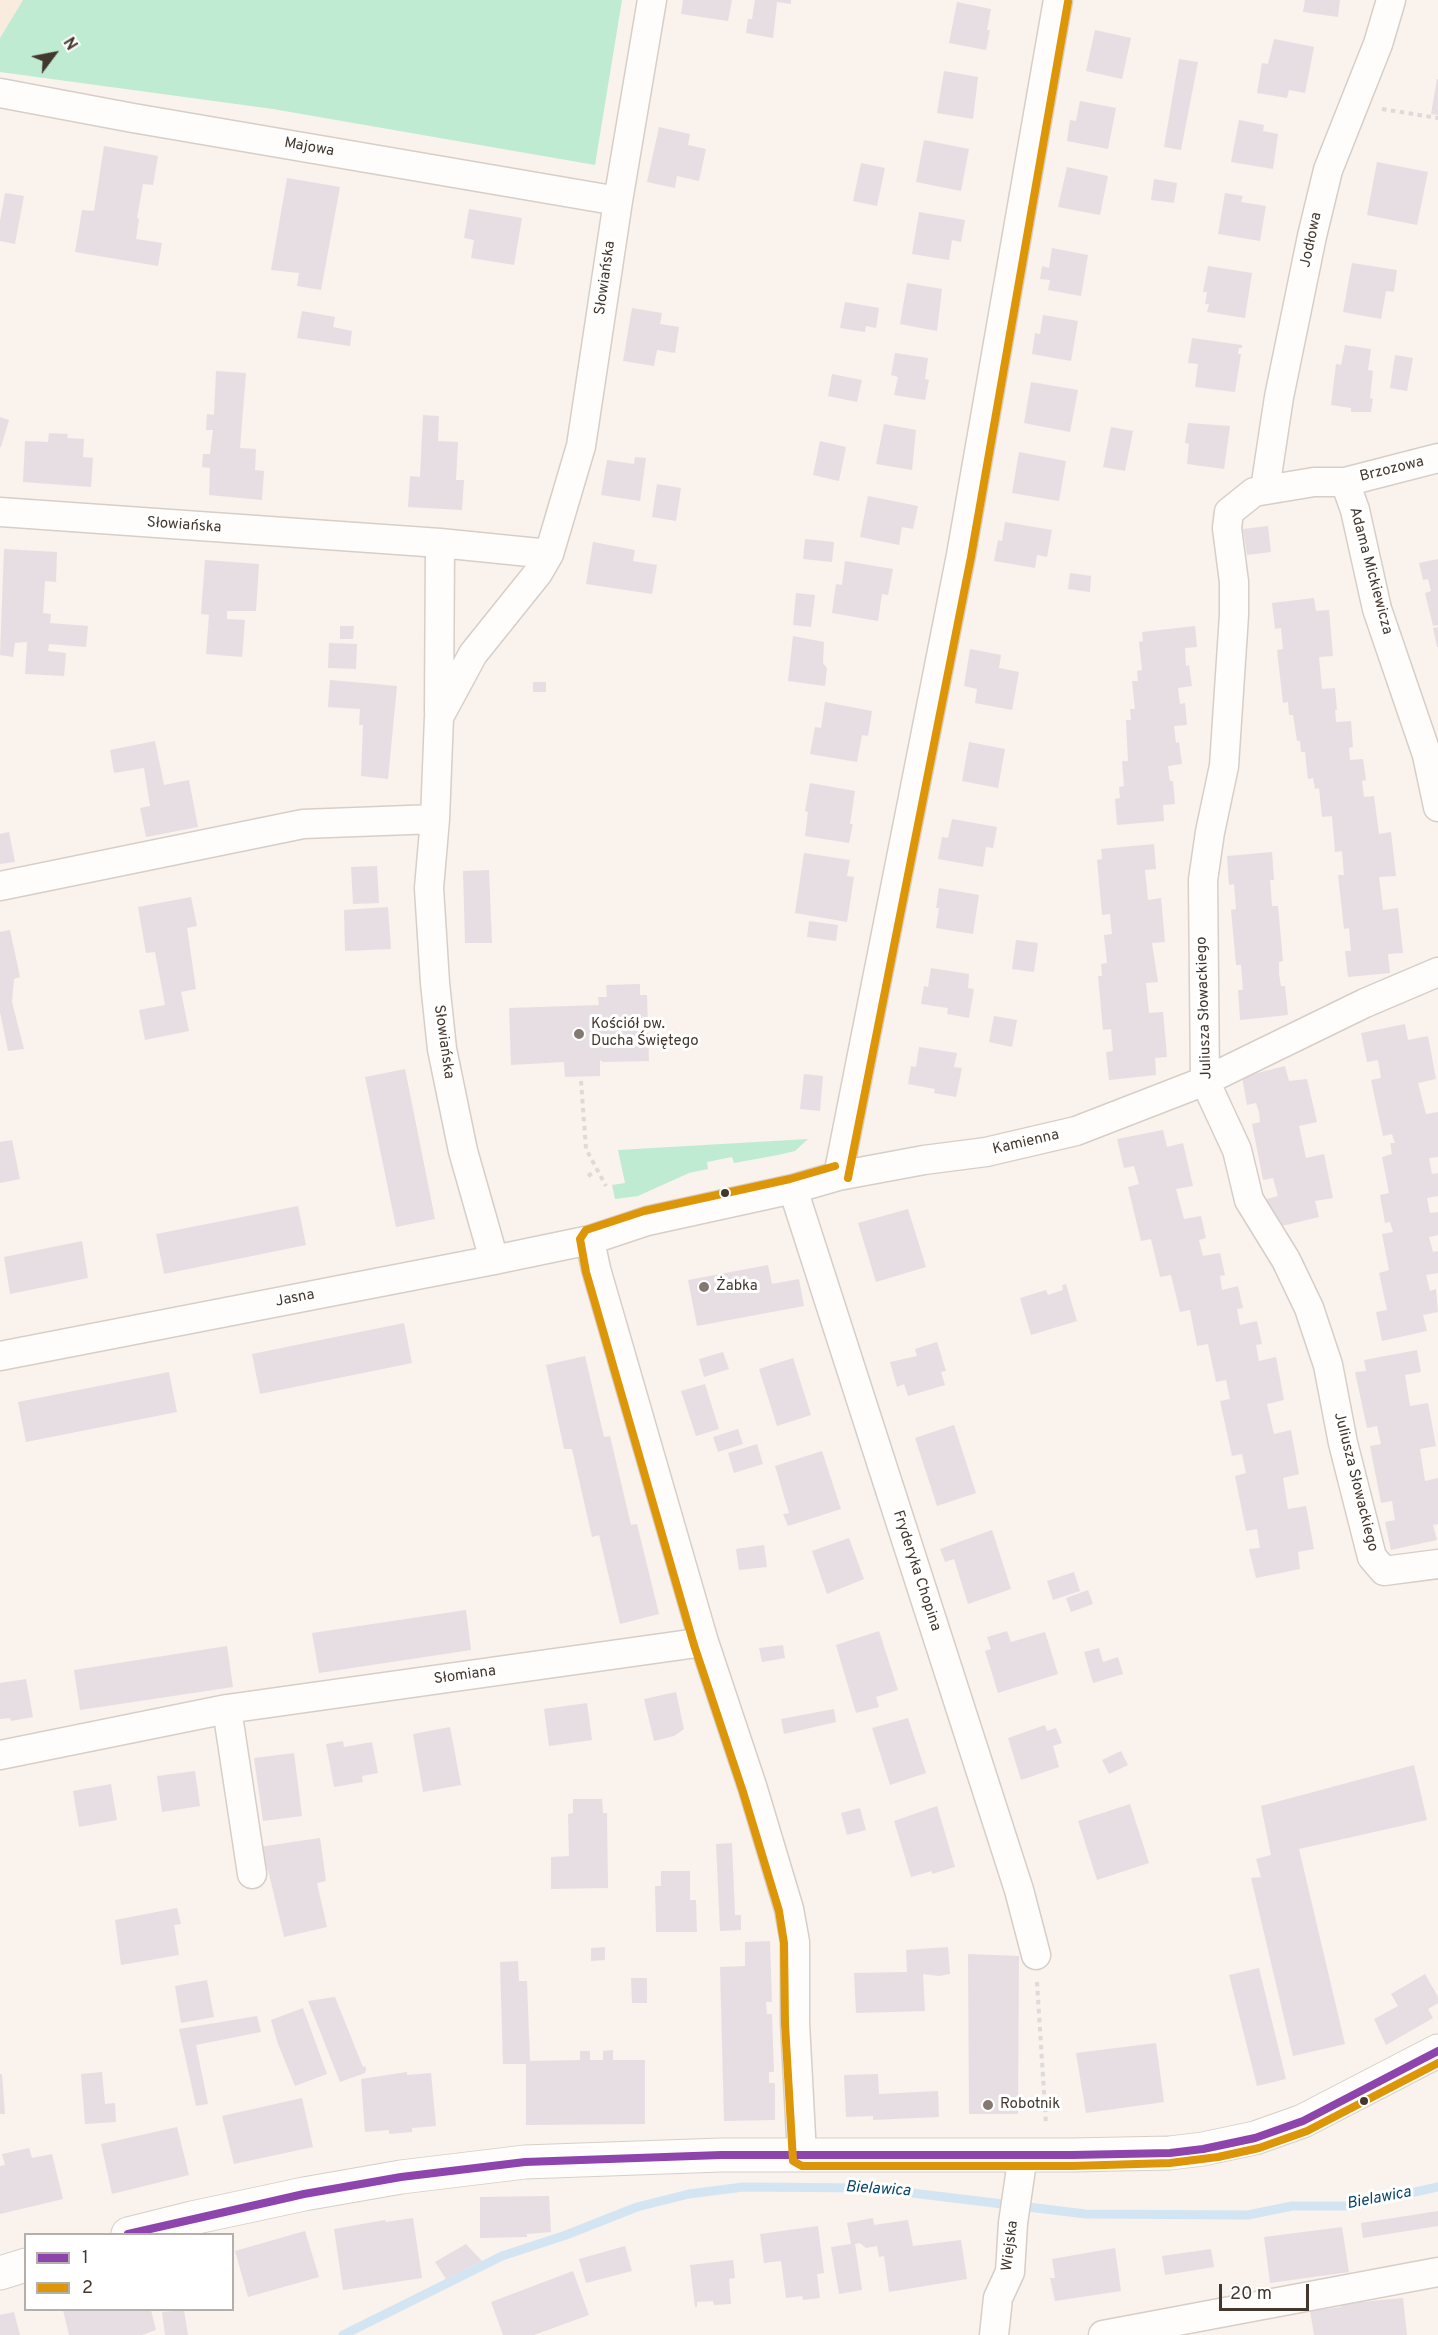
<!DOCTYPE html>
<html>
<head>
<meta charset="utf-8">
<style>
  body { margin:0 }
  #map { position:relative; width:1438px; height:2335px; overflow:hidden; background:#f9f2ed; font-family:Overpass,sans-serif }
  canvas { display:block }
  .legend { position:absolute; left:24px; top:2233px; width:210px; height:78px; box-sizing:border-box; background:#fff; border:2px solid #b4afab; margin:0; padding:8px 10px; list-style:none; font-size:18px; color:#44382e }
  .legend li { display:flex; align-items:center; gap:12px; height:30px }
  .legend b { width:30px; border:2px solid #b4afab }
  .north { position:absolute; left:24px; top:24px; width:60px; height:60px; -webkit-text-stroke:4px #fff; paint-order:stroke; rotate:58deg; font-size:16px; font-weight:700; line-height:24px; text-align:center; color:#44382e }
  .north::after { content:''; display:block; margin:auto; width:21px; height:27px; background:#44382e; clip-path:polygon(50% 0,100% 100%,50% 72%,0 100%) }
  .scale { position:absolute; left:1219px; top:2284px; width:90px; height:27px; box-sizing:border-box; border:3px solid #44382e; border-top:0; padding-left:8px; font-size:18px; line-height:21px; white-space:nowrap; color:#44382e; -webkit-text-stroke:4px #fff; paint-order:stroke }
</style>
</head>
<body>
<div id="map">
<canvas width="1438" height="2335"></canvas>
<ul class="legend">
<li><b style="height:8px;background:#8e44ad"></b>1</li>
<li><b style="height:8px;background:#dc9607"></b>2</li>
</ul>
<div class="north">N</div>
<div class="scale">20 m</div>
</div>
<script>
const g = document.querySelector('canvas').getContext('2d');
g.lineJoin = 'round';
function fillPath(path, color) { g.fillStyle = color; g.fill(path, 'evenodd'); }
const poly = rows => new Path2D(rows.map(r => 'M' + r).join(''));
function trace(path, color, width, dash) { g.strokeStyle = color; g.lineWidth = width; g.lineCap = dash ? 'butt' : 'round'; g.setLineDash(dash || []); g.stroke(path); }
function label(font, color, halo, rows, align = 'center') {
  g.font = font + ' Overpass,sans-serif'; g.lineWidth = 6; g.setLineDash([]); g.textBaseline = 'middle'; g.strokeStyle = halo; g.fillStyle = color; for (const [text, x, y, turn = 0] of rows) {
    g.save(); g.translate(x, y); g.rotate((+turn || 0) * Math.PI / 180); g.textAlign = isNaN(turn) ? turn : align; if (halo) g.strokeText(text, 0, 0); g.fillText(text, 0, 0); g.restore();
  }
}
fillPath(poly([
  [0,0,23,0,0,38]
]), '#faebdf');
fillPath(poly([
  [23,0,622,0,595,165,273,109,0,72,0,38],
  [808,1139,795,1151,778,1155,734,1163,732,1157,707,1162,708,1169,689,1173,638,1196,615,1199,612,1185,625,1183,618,1150]
]), '#bfebd3');
trace(poly([
  [343,2335,502,2256,566,2235,637,2207,689,2194,743,2187,870,2188,1086,2214,1248,2215,1292,2206,1351,2206,1438,2187]
]), '#d3e5f3', 9);
fillPath(poly([
  [683,0,732,0,728,21,681,14],
  [755,0,791,0,791,4,777,2,773,38,746,33,748,19,752,19],
  [1305,0,1340,0,1338,17,1303,12],
  [957,2,991,9,987,30,990,30,986,50,949,43],
  [1095,30,1131,38,1122,79,1086,71],
  [1274,39,1314,47,1305,93,1289,90,1287,98,1257,93,1262,63,1268,64],
  [1179,59,1198,62,1181,150,1164,147],
  [944,71,978,77,973,119,937,113],
  [1437,79,1438,79,1438,115,1431,114],
  [1080,101,1116,108,1108,149,1067,141,1070,120,1076,121],
  [1239,120,1264,125,1263,131,1278,134,1273,169,1231,162],
  [659,127,690,134,688,145,706,149,699,181,677,176,675,188,647,182],
  [924,140,969,149,961,191,916,182],
  [104,146,158,156,153,185,143,184,137,218,139,219,136,239,162,243,158,266,75,252,82,210,94,211],
  [1377,162,1428,172,1417,225,1367,215],
  [861,163,885,168,877,206,853,201],
  [1067,167,1108,176,1100,215,1058,207],
  [287,178,340,187,321,290,297,286,299,273,271,270],
  [1154,179,1177,183,1174,203,1151,200],
  [5,193,24,196,15,244,0,241,0,221],
  [1225,193,1243,196,1241,202,1266,206,1260,241,1218,234],
  [469,209,522,218,514,265,471,258,474,240,464,238],
  [919,212,965,220,961,242,952,240,949,260,912,254],
  [1052,248,1088,255,1081,296,1048,290,1050,280,1040,279,1042,266,1049,268],
  [1352,263,1397,270,1394,292,1386,291,1381,319,1343,312],
  [1208,266,1252,273,1245,318,1207,312,1209,304,1205,304,1207,292,1203,292],
  [907,283,942,289,937,331,900,324],
  [845,302,879,308,876,328,866,326,865,332,840,328],
  [632,308,662,313,660,324,679,327,675,353,657,350,654,366,623,361],
  [302,311,335,317,333,327,352,331,350,346,297,338],
  [1043,315,1078,321,1071,361,1032,354,1035,333,1040,334],
  [1192,338,1242,345,1242,348,1239,348,1238,354,1241,354,1235,392,1195,387,1198,364,1188,363],
  [1345,345,1371,349,1368,370,1373,371,1370,398,1373,399,1371,412,1351,412,1351,408,1331,405,1336,364,1341,365],
  [895,353,928,358,925,379,929,380,925,400,894,395,898,377,891,375],
  [1395,355,1413,358,1407,391,1390,388],
  [216,371,246,373,240,448,256,449,255,470,264,471,262,500,209,495,210,468,202,467,203,454,210,454,213,430,206,430,207,414,214,415],
  [832,374,862,380,857,402,828,396],
  [1031,382,1078,390,1070,432,1024,423],
  [423,415,439,416,438,441,458,442,456,480,464,480,462,510,408,507,410,476,420,477],
  [0,417,9,420,1,447,0,447],
  [1188,423,1230,426,1224,469,1187,464,1189,444,1185,443],
  [884,424,916,430,912,470,876,464],
  [1111,427,1133,431,1125,471,1103,467],
  [49,433,68,434,67,438,84,439,83,457,93,458,91,487,23,482,25,441,48,442],
  [820,441,846,447,839,481,813,475],
  [1019,452,1066,461,1059,501,1012,493],
  [635,457,646,458,640,501,601,495,607,460,634,464],
  [657,484,681,488,676,521,652,517],
  [868,496,918,506,913,529,902,527,899,545,860,537],
  [1005,522,1052,530,1047,557,1037,555,1035,568,994,561,998,540,1002,541],
  [1268,526,1271,552,1247,555,1243,529],
  [805,539,834,542,832,562,803,559],
  [593,542,635,550,633,561,657,565,652,594,586,584],
  [4,549,57,552,56,582,45,581,43,613,51,614,50,623,88,626,86,647,49,644,48,651,66,653,64,676,25,674,27,642,15,643,13,657,0,655],
  [1438,559,1438,625,1433,626,1425,593,1431,591,1428,579,1423,580,1419,563],
  [205,560,259,564,256,611,227,611,227,619,245,620,242,657,206,654,209,615,201,614],
  [845,561,893,569,888,595,882,594,878,621,832,613,836,584,842,585],
  [1070,573,1091,576,1090,592,1068,589],
  [796,593,815,595,811,627,793,625],
  [1314,598,1316,611,1329,610,1333,656,1319,657,1322,689,1335,688,1337,710,1335,710,1336,722,1351,721,1353,747,1349,748,1350,760,1363,759,1366,780,1362,781,1364,797,1374,796,1379,834,1391,832,1396,876,1379,877,1383,910,1398,908,1403,953,1388,954,1390,973,1348,977,1345,951,1351,951,1349,928,1344,929,1338,875,1344,875,1342,851,1335,852,1332,816,1322,817,1319,788,1315,789,1313,778,1308,779,1305,752,1301,752,1300,741,1297,741,1293,715,1289,715,1288,702,1283,703,1277,650,1283,649,1281,628,1275,629,1272,603],
  [340,626,354,626,353,639,340,639],
  [1195,626,1197,647,1185,648,1186,666,1189,665,1192,686,1178,688,1180,704,1185,703,1187,725,1174,726,1176,743,1179,742,1182,764,1168,766,1170,781,1173,781,1175,804,1163,805,1164,821,1117,825,1115,799,1120,798,1119,787,1124,786,1122,761,1128,761,1126,720,1131,720,1130,709,1135,709,1132,681,1138,681,1137,671,1142,670,1139,642,1143,641,1142,632],
  [1438,627,1438,647,1437,647,1433,628],
  [793,636,824,642,823,663,827,668,825,686,788,681],
  [329,643,357,644,356,669,328,668],
  [970,649,1001,655,999,668,1019,672,1012,710,975,703,977,689,964,686],
  [330,680,397,686,388,779,361,776,363,725,359,725,360,709,328,707],
  [533,682,546,682,546,692,533,692],
  [825,702,872,711,868,736,862,735,857,762,810,754,815,727,821,728],
  [155,741,164,785,189,780,198,827,146,837,140,808,150,806,144,768,114,773,110,750],
  [969,742,1005,749,998,788,962,781],
  [810,783,855,791,850,824,853,824,849,843,805,836,808,812,805,811],
  [952,819,997,827,993,848,986,847,983,867,938,859,942,837,948,838],
  [9,832,15,862,0,864,0,834],
  [1154,844,1156,869,1145,870,1148,900,1161,898,1165,942,1152,943,1158,982,1146,983,1149,1013,1163,1012,1167,1057,1155,1058,1156,1075,1109,1080,1106,1052,1113,1051,1111,1029,1103,1030,1098,976,1102,976,1101,964,1107,963,1104,935,1112,934,1110,914,1102,915,1097,860,1102,859,1101,849],
  [1272,852,1274,880,1270,880,1272,906,1278,906,1283,961,1279,962,1279,974,1281,986,1285,986,1288,1015,1240,1020,1238,990,1243,990,1242,977,1241,965,1236,965,1231,910,1236,909,1235,897,1234,884,1229,885,1227,856],
  [804,853,850,860,847,876,854,877,847,922,795,913],
  [377,866,379,903,353,904,351,867],
  [489,870,492,943,465,943,463,871],
  [939,888,979,895,973,934,936,928,939,908,936,908],
  [191,897,197,926,187,928,196,989,181,992,189,1031,145,1040,139,1010,165,1005,155,952,146,953,138,907],
  [388,907,391,949,345,951,344,910],
  [809,921,838,925,836,941,807,937],
  [10,930,20,977,14,979,12,1002,24,1049,8,1051,0,1012,0,932],
  [1016,940,1038,943,1034,972,1012,969],
  [931,968,969,974,968,988,974,989,969,1018,947,1014,948,1008,921,1004,924,986,928,987],
  [640,984,640,995,647,995,649,1061,603,1062,600,1060,600,1076,565,1077,564,1062,511,1065,509,1008,599,1005,598,997,607,997,606,985],
  [994,1016,1017,1020,1012,1047,989,1042],
  [1405,1024,1408,1040,1428,1036,1436,1079,1418,1083,1426,1114,1438,1112,1438,1157,1429,1158,1432,1174,1438,1173,1438,1196,1427,1198,1430,1213,1438,1212,1438,1235,1429,1237,1433,1252,1438,1251,1438,1273,1426,1275,1430,1291,1436,1289,1438,1312,1423,1315,1427,1331,1382,1341,1376,1312,1387,1310,1379,1273,1389,1270,1382,1234,1393,1232,1390,1222,1385,1223,1380,1195,1389,1193,1382,1157,1392,1154,1390,1143,1395,1143,1392,1134,1383,1136,1371,1080,1381,1078,1378,1060,1367,1062,1361,1033],
  [919,1047,957,1053,954,1067,962,1068,956,1097,934,1093,935,1089,908,1084,911,1066,916,1067],
  [1285,1066,1289,1081,1307,1079,1317,1122,1299,1126,1306,1158,1324,1154,1333,1198,1315,1201,1319,1217,1274,1228,1267,1199,1278,1196,1273,1178,1263,1180,1252,1124,1260,1122,1259,1112,1256,1103,1247,1105,1242,1077],
  [405,1069,435,1219,396,1227,365,1077],
  [804,1074,823,1076,820,1111,800,1109],
  [1163,1130,1167,1147,1183,1143,1193,1186,1176,1189,1184,1219,1201,1216,1206,1238,1199,1240,1203,1256,1220,1253,1225,1275,1220,1276,1222,1290,1238,1286,1243,1308,1237,1309,1240,1325,1257,1321,1262,1344,1256,1345,1259,1361,1276,1357,1284,1400,1267,1404,1274,1434,1291,1430,1299,1474,1283,1478,1288,1509,1306,1506,1314,1549,1298,1552,1300,1569,1256,1578,1249,1549,1260,1548,1257,1529,1246,1531,1235,1476,1246,1473,1242,1454,1232,1456,1220,1401,1230,1399,1226,1380,1216,1382,1208,1344,1197,1346,1190,1310,1180,1312,1171,1275,1160,1277,1151,1239,1141,1241,1128,1187,1139,1184,1134,1166,1124,1168,1117,1139],
  [12,1140,20,1179,0,1183,0,1142],
  [298,1206,306,1245,164,1274,156,1234],
  [908,1209,926,1267,876,1282,858,1223],
  [82,1241,88,1278,10,1294,4,1257],
  [768,1265,772,1284,799,1279,804,1306,697,1326,688,1280],
  [1066,1284,1077,1321,1031,1335,1020,1298,1046,1290,1048,1295,1063,1290,1062,1285],
  [404,1323,412,1363,260,1394,252,1354],
  [937,1342,946,1371,941,1372,945,1385,908,1396,904,1384,897,1387,890,1362,917,1356,915,1349],
  [1417,1350,1421,1372,1405,1375,1410,1406,1428,1403,1436,1446,1420,1449,1425,1481,1438,1478,1438,1524,1433,1525,1437,1540,1391,1550,1385,1522,1395,1520,1392,1501,1381,1503,1370,1446,1381,1444,1377,1426,1367,1428,1355,1372,1366,1371,1364,1360],
  [723,1352,729,1369,704,1377,699,1359],
  [585,1356,604,1437,610,1436,631,1525,637,1524,659,1614,620,1624,599,1535,592,1537,572,1449,564,1449,546,1365],
  [793,1358,811,1415,777,1426,759,1369],
  [169,1372,177,1412,26,1442,18,1402],
  [705,1384,719,1429,696,1436,681,1391],
  [954,1425,976,1493,937,1506,915,1438],
  [738,1429,743,1444,718,1452,713,1437],
  [757,1444,763,1464,734,1473,728,1453],
  [822,1451,841,1509,788,1526,783,1514,789,1513,775,1466],
  [992,1530,1011,1589,968,1604,954,1559,945,1562,940,1549],
  [849,1538,864,1579,827,1594,812,1551],
  [764,1545,767,1567,739,1570,736,1549],
  [1074,1572,1080,1591,1053,1600,1047,1581],
  [1088,1590,1093,1604,1071,1612,1066,1598],
  [466,1610,471,1650,319,1673,312,1633],
  [879,1631,898,1690,876,1697,879,1707,856,1713,836,1645],
  [1007,1631,1011,1642,1045,1632,1058,1674,998,1693,985,1651,991,1649,987,1637],
  [783,1645,785,1658,762,1662,759,1648],
  [227,1646,233,1687,80,1710,74,1670],
  [1099,1648,1103,1662,1118,1657,1123,1674,1093,1683,1084,1652],
  [26,1679,33,1717,11,1721,10,1718,0,1719,0,1683],
  [676,1692,684,1729,674,1736,654,1741,644,1699],
  [587,1703,592,1740,549,1746,544,1709],
  [834,1709,836,1722,784,1734,781,1719],
  [908,1718,926,1773,890,1785,872,1728],
  [1045,1725,1047,1731,1056,1728,1062,1743,1053,1746,1059,1767,1021,1780,1008,1738],
  [450,1727,461,1785,423,1792,413,1734],
  [343,1741,344,1747,372,1742,378,1773,362,1776,363,1782,334,1787,326,1744],
  [1121,1751,1128,1765,1109,1774,1102,1760],
  [294,1753,302,1816,263,1821,254,1758],
  [1414,1765,1427,1820,1299,1849,1345,2044,1293,2056,1251,1878,1261,1877,1256,1859,1271,1855,1261,1806],
  [195,1771,200,1806,162,1812,157,1776],
  [111,1784,117,1820,79,1827,73,1791],
  [573,1799,602,1799,603,1813,607,1813,608,1888,551,1889,551,1857,569,1856,568,1814,573,1813],
  [1130,1804,1149,1863,1097,1880,1078,1821],
  [937,1806,955,1867,932,1874,932,1871,911,1877,894,1821],
  [860,1808,866,1830,847,1835,841,1813],
  [320,1838,326,1881,317,1883,327,1927,284,1937,269,1874,259,1847],
  [732,1843,735,1915,741,1915,741,1930,720,1931,716,1844],
  [661,1871,690,1871,690,1900,696,1900,697,1932,656,1932,655,1886,661,1886],
  [177,1908,181,1924,174,1925,179,1955,121,1965,115,1920],
  [770,1941,772,2002,766,2002,767,2014,772,2014,774,2072,769,2072,769,2083,775,2083,775,2120,724,2121,720,1967,745,1966,745,1942],
  [605,1947,605,1960,591,1961,591,1948],
  [948,1947,950,1974,939,1976,923,1974,925,2011,856,2013,854,1973,907,1972,906,1950],
  [968,1954,1019,1956,1018,2114,969,2114],
  [518,1961,519,1981,527,1981,530,2061,580,2060,580,2051,590,2051,590,2060,603,2060,603,2051,613,2050,613,2060,645,2060,645,2124,526,2125,526,2064,503,2064,500,1962],
  [1259,1968,1286,2079,1257,2086,1229,1975],
  [1425,1974,1438,1997,1438,2003,1428,2009,1433,2018,1386,2045,1374,2019,1398,2006,1391,1994],
  [631,1978,647,1978,647,2003,632,2003],
  [207,1980,214,2017,181,2023,175,1986],
  [335,1997,363,2067,365,2066,366,2069,365,2073,340,2082,308,2001],
  [303,2008,327,2074,295,2086,278,2044,271,2020],
  [257,2016,261,2032,196,2045,208,2104,196,2106,179,2029],
  [1156,2043,1164,2102,1086,2113,1076,2053],
  [102,2072,105,2104,115,2103,116,2122,85,2124,81,2074],
  [407,2072,407,2075,431,2073,436,2126,412,2128,412,2132,389,2134,389,2130,365,2132,361,2079],
  [0,2074,2,2074,5,2114,0,2114],
  [878,2074,879,2094,938,2091,939,2117,873,2120,873,2116,846,2117,844,2075],
  [302,2098,313,2147,234,2164,222,2116],
  [177,2127,189,2175,112,2194,101,2144],
  [29,2148,32,2158,52,2154,63,2199,0,2214,0,2166,5,2165,2,2154],
  [549,2196,551,2232,527,2234,527,2237,480,2238,480,2197],
  [1438,2211,1438,2226,1363,2238,1361,2223],
  [413,2218,422,2278,343,2290,334,2229,385,2220,386,2222],
  [873,2218,874,2225,908,2220,913,2246,961,2240,967,2279,889,2292,884,2256,879,2257,877,2246,866,2248,860,2243,855,2244,862,2290,839,2294,831,2247,851,2244,847,2223],
  [818,2226,824,2273,817,2274,820,2298,803,2300,802,2296,786,2298,781,2261,764,2263,760,2234],
  [1342,2227,1349,2272,1270,2283,1264,2237],
  [305,2231,319,2277,248,2297,235,2251],
  [466,2244,482,2261,446,2279,435,2262],
  [625,2246,632,2271,586,2283,579,2259],
  [1115,2248,1121,2291,1055,2301,1050,2278,1055,2278,1052,2259],
  [1211,2249,1214,2267,1165,2275,1162,2256],
  [733,2260,735,2278,729,2279,731,2304,714,2305,713,2301,697,2302,697,2307,695,2307,690,2265],
  [573,2271,589,2315,534,2335,503,2335,491,2302],
  [1403,2298,1407,2335,1314,2335,1310,2311,1341,2307,1340,2304],
  [63,2310,151,2310,156,2330,142,2335,69,2335],
  [184,2310,188,2335,165,2335,162,2312],
  [14,2312,20,2335,0,2335,0,2315]
]), '#e7dee3');
const minor = poly([
  [0,93,133,118,618,201],
  [1345,482,1438,458],
  [1265,489,1279,397,1312,236,1328,170,1378,44,1391,0],
  [0,512,440,543,549,554],
  [439,712,440,543],
  [1438,807,1427,755,1377,609,1355,510,1345,482,1314,482,1254,492,1229,512,1227,528,1234,582,1234,615,1224,766,1210,832,1203,880,1205,1081,1237,1150,1249,1200,1286,1260,1309,1308,1328,1365,1343,1443,1372,1557,1384,1571,1438,1564],
  [0,886,303,824,435,819],
  [838,1176,961,555,1058,0],
  [793,1189,1019,1890,1036,1955],
  [590,1240,596,1269,704,1642,753,1789,789,1909,795,1942,795,2023,802,2155],
  [494,1260,463,1151,442,1049,435,983,429,888,435,819,439,717,473,654,538,573,549,554,581,446,618,201,652,0],
  [0,1356,494,1260,590,1240,647,1221,793,1189,838,1176,924,1160,986,1152,1076,1131,1205,1081,1365,1003,1438,972],
  [227,1709,252,1874],
  [0,1755,227,1709,704,1642],
  [994,2335,998,2298,1010,2272,1013,2223,1023,2155],
  [1103,2335,1438,2272]
]);
const major = poly([
  [128,2234,192,2218,304,2194,401,2177,525,2162,721,2155,1072,2155,1170,2153,1203,2149,1255,2138,1303,2121,1438,2051],
  [0,2273,26,2265]
]);
trace(minor, '#d7cec7', 31);
trace(major, '#d7cec7', 35);
trace(poly([
  [1382,109,1438,118],
  [581,1081,586,1149,606,1186],
  [588,1176,597,1170],
  [1037,1982,1046,2124]
]), '#dddad9', 4, [4.5, 4.5]);
trace(minor, '#fefdfc', 28);
trace(major, '#fefdfc', 33);
trace(poly([
  [128,2234,304,2194,401,2177,525,2162,721,2155,1072,2155,1170,2153,1203,2149,1255,2138,1303,2121,1438,2051]
]), '#8e44ad', 8);
trace(poly([
  [835,1166,790,1179,644,1211,586,1230,580,1239,586,1272,694,1645,743,1792,779,1911,784,1943,785,2024,793,2161,802,2166,1072,2166,1170,2163,1218,2157,1259,2148,1307,2131,1438,2063],
  [848,1178,971,557,1068,2]
]), '#dc9607', 8);
for (const [x, y, r, color] of [
  [579,1034,6,"#837971"],
  [725,1193,5,"#44382e"],
  [704,1287,6,"#837971"],
  [1364,2101,5,"#44382e"],
  [988,2105,6,"#837971"]
]) { const dot = new Path2D(); dot.arc(x, y, r, 0, 2 * Math.PI); g.fillStyle = color; g.fill(dot); trace(dot, '#fff', 2); }
label('15px', '#44382e', '#fff', [
  ["Majowa",309,148,10],
  ["Jodłowa",1312,240,-78],
  ["Słowiańska",606,278,-82],
  ["Brzozowa",1392,470,-14],
  ["Słowiańska",184,526,4],
  ["Adama Mickiewicza",1370,571,75],
  ["Juliusza Słowackiego",1205,1008,-92],
  ["Słowiańska",443,1042,82],
  ["Kamienna",1026,1143,-13],
  ["Jasna",295,1299,-11],
  ["Juliusza Słowackiego",1355,1482,76],
  ["Fryderyka Chopina",916,1571,72],
  ["Słomiana",465,1676,-8],
  ["Wiejska",1011,2246,-83]
]);
label('15px', '#44382e', '#fff', [
  ["Kościół pw.",591,1025],
  ["Ducha Świętego",591,1042],
  ["Żabka",716,1287],
  ["Robotnik",1000,2105]
], 'left');
label('italic 16px', '#074769', '#fff', [
  ["Bielawica",878,2190,4],
  ["Bielawica",1379,2199,-11]
]);
</script>
</body>
</html>
